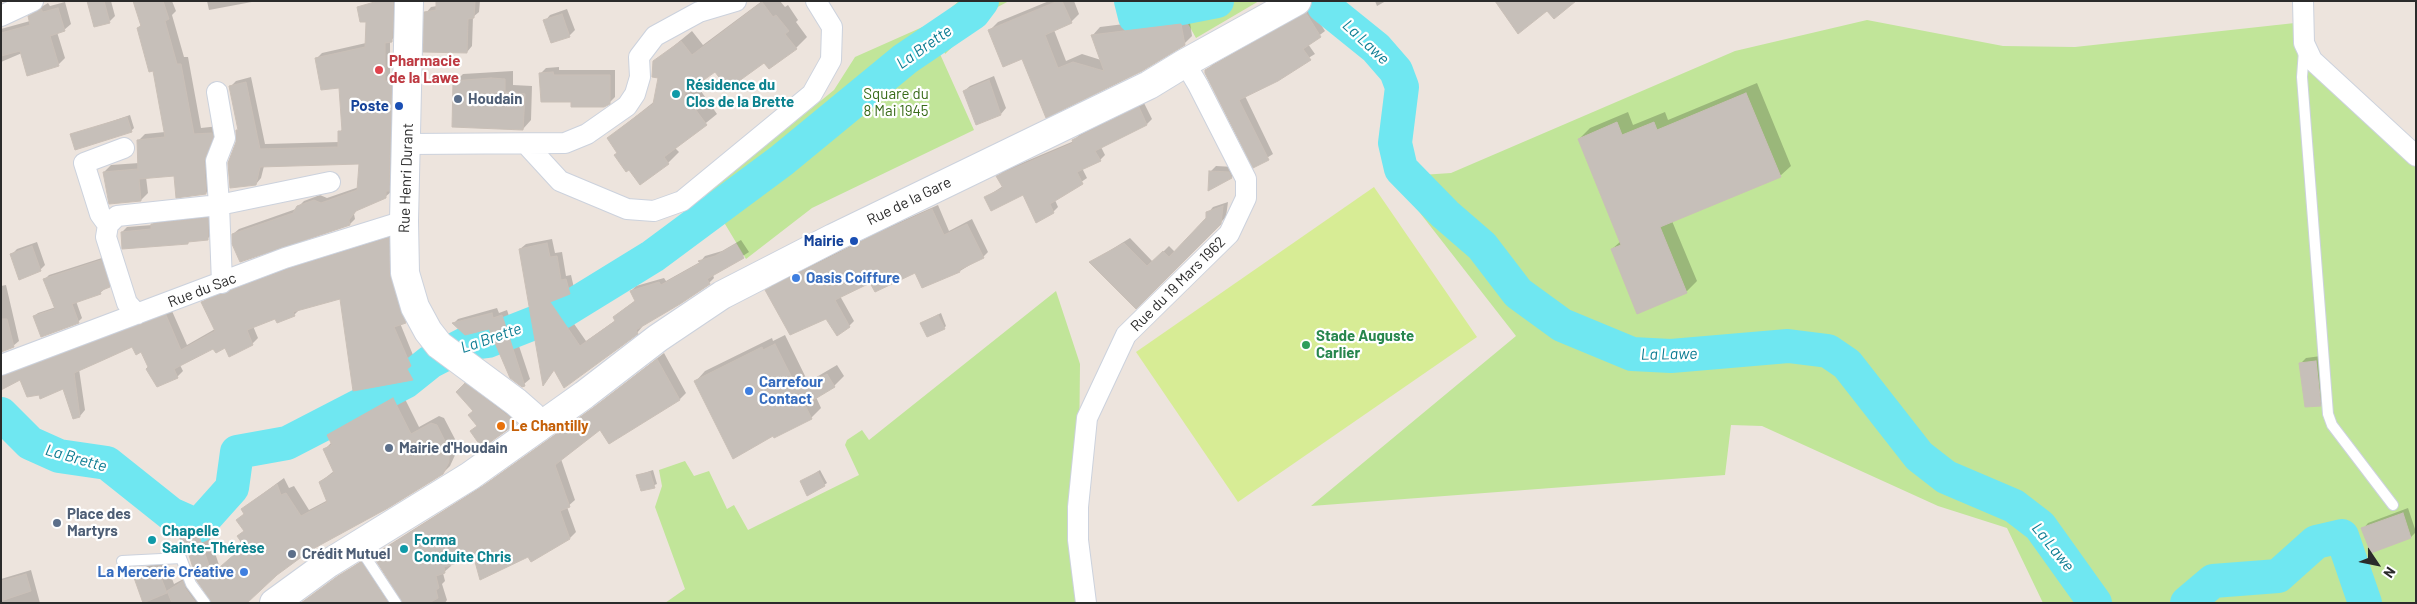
<!DOCTYPE html>
<html>
<head>
<meta charset="utf-8">
<style>
  body { margin:0 }
  #map { position:relative; width:2417px; height:604px; overflow:hidden; background:#ede4dd; font-family:Barlow,sans-serif }
  canvas { display:block }
  .frame { position:absolute; inset:0; border:2px solid #2b2b2b; pointer-events:none }
  .north { position:absolute; left:2352px; top:539px; width:50px; height:50px; -webkit-text-stroke:4px #fff; paint-order:stroke; rotate:124deg; font-size:14px; font-weight:700; line-height:20px; text-align:center; color:#2b2b2b }
  .north::after { content:''; display:block; margin:auto; width:18px; height:22px; background:#2b2b2b; clip-path:polygon(50% 0,100% 100%,50% 72%,0 100%) }
</style>
</head>
<body>
<div id="map">
<canvas width="2417" height="604"></canvas>
<div class="frame"></div>
<div class="north">N</div>
</div>
<script>
const g = document.querySelector('canvas').getContext('2d');
g.lineJoin = 'round';
function fillPath(path, color) { g.fillStyle = color; g.fill(path, 'evenodd'); }
const poly = rows => new Path2D(rows.map(r => 'M' + r).join(''));
function trace(path, color, width, dash) { g.strokeStyle = color; g.lineWidth = width; g.lineCap = dash ? 'butt' : 'round'; g.setLineDash(dash || []); g.stroke(path); }
function label(font, color, halo, rows, align = 'center') {
  g.font = font + ' Barlow,sans-serif'; g.lineWidth = 4.5; g.setLineDash([]); g.textBaseline = 'middle'; g.strokeStyle = halo; g.fillStyle = color; for (const [text, x, y, turn = 0] of rows) {
    g.save(); g.translate(x, y); g.rotate((+turn || 0) * Math.PI / 180); g.textAlign = isNaN(turn) ? turn : align; if (halo) g.strokeText(text, 0, 0); g.fillText(text, 0, 0); g.restore();
  }
}
fillPath(poly([
  [959,1,1009,1,990,11,945,54,937,20],
  [1126,1,1259,1,1196,38,1183,15,1129,23],
  [1867,20,2003,46,2075,47,2304,22,2304,43,2416,147,2416,603,2043,603,2007,528,1938,506,1762,426,1731,425,1725,475,1311,506,1516,336,1392,177,1451,173,1735,51],
  [927,25,974,130,812,208,746,259,707,194,834,90,855,57],
  [1056,291,1080,364,1078,540,1086,603,665,603,685,589,655,507,662,486,659,470,685,461,694,476,709,471,727,509,734,505,748,530,859,475,845,445,847,440,862,430,869,440]
]), '#c1e599');
fillPath(poly([
  [1374,187,1477,337,1238,502,1136,352]
]), '#d7ec95');
fillPath(poly([
  [88,1,111,1,115,16,110,21],
  [134,1,172,1,176,11,172,15,184,57,188,57,201,128,219,126,213,186,206,193,175,175,146,177,148,193,141,200,104,172,111,165,139,163,138,141,145,134,165,132,154,69,138,28,142,24],
  [207,1,257,1,209,10],
  [390,1,398,1,397,35,390,41,390,76,396,76,394,184,391,192,385,197,357,209,354,214,355,219,350,224,233,234,239,229,296,209,304,201,320,195,327,198,359,187,360,163,264,166,261,178,256,184,237,143,237,131,239,129,231,86,236,81,251,77,265,144,339,142,340,132,343,128,340,86,317,58,322,53,366,43],
  [437,1,480,1,479,12,473,17,472,46,467,52,426,13,431,7,437,6],
  [762,1,780,1,785,7,788,5,798,20,796,22,807,37,796,48,715,70,696,84,717,114,675,148,679,152,668,163,619,152,608,138,655,101,659,77,654,62,692,31,703,45],
  [1049,1,1074,1,1079,14,1071,22,1054,30,1066,61,1082,54,1101,60,1092,36,1100,27,1189,16,1192,36,1184,44,1046,116,1023,57,990,30,998,22],
  [1375,1,1386,1,1377,6],
  [65,2,71,24,64,30,57,32,65,58,58,65,22,53,1,62,1,29,30,21,29,17,36,10,48,3,50,6],
  [567,9,575,30,569,36,545,21,550,15],
  [1311,9,1325,31,1308,44,1315,54,1245,96,1273,154,1254,166,1207,70,1212,65],
  [559,67,559,70,615,70,615,97,609,103,572,101,540,74,546,68],
  [513,71,513,85,532,86,531,120,523,129,455,82,463,74],
  [994,76,1006,108,1001,114,976,123,964,91,970,86],
  [1757,83,1791,166,1780,176,1672,221,1697,281,1686,292,1612,249,1621,241,1579,139,1590,128,1628,112,1633,125,1665,112,1668,120],
  [1144,103,1152,119,1147,124,1101,147,1105,155,1100,160,1082,168,1087,178,1055,200,1058,207,1053,212,1024,193,986,197,1003,186,998,176,1003,171,1074,141,1079,135],
  [130,115,134,128,131,131,72,135],
  [1216,166,1234,167,1237,172,1232,177,1210,172],
  [1228,202,1226,217,1136,307,1091,262,1130,238,1153,262,1169,246,1175,252,1207,218,1208,213,1213,207],
  [938,205,949,231,972,219,988,252,983,257,960,271,922,287,915,271,870,281,840,296,854,321,849,326,767,291,772,285,884,229],
  [213,213,213,233,208,238,191,240,188,243,122,232,127,227,152,225,157,219],
  [394,234,411,316,400,323,415,360,412,363,418,374,412,379,341,298,300,309,294,315,276,317,253,326,258,338,252,344,214,347,180,365,183,371,177,377,149,367,142,351,133,345,79,369,85,410,80,416,63,387,39,393,20,379,1,389,1,369,172,311,187,345,215,329,202,303,208,297,296,264],
  [552,239,555,253,562,252,566,276,571,275,574,288,569,293,556,298,586,341,616,320,614,317,620,312,636,300,631,291,636,286,664,278,666,281,700,262,705,256,722,251,741,240,749,252,713,275,714,278,709,283,641,325,642,327,637,333,555,369,544,383,520,249,526,244],
  [37,242,45,265,40,270,11,255,17,249],
  [105,257,113,282,100,293,76,301,82,318,78,322,34,316,38,313,56,307,45,279,49,275],
  [6,285,19,341,13,346,1,351,1,286],
  [497,308,499,313,507,310,530,379,524,384,490,327,454,323,458,319],
  [941,313,946,326,944,328,921,323],
  [785,335,808,382,837,365,844,376,834,386,816,397,821,408,811,418,696,381,705,371,772,338,773,341],
  [664,353,686,393,680,399,600,428,561,459,575,500,567,507,576,532,570,538,529,555,475,557,450,564,451,566,443,573,445,581,442,584,447,600,445,603,301,603,367,557,397,601,403,602,375,556,381,550,487,483,601,402],
  [2321,356,2325,400,2320,405,2300,364,2306,358],
  [470,380,520,418,516,422,478,426,474,411,458,392],
  [401,391,419,427,439,416,444,418,456,441,456,453,450,466,442,474,310,549,277,574,245,603,144,603,134,575,142,568,165,560,174,584,191,575,207,600,214,601,177,531,185,524,207,529,220,568,246,546,245,530,238,520,245,513,242,509,284,478,289,488,294,486,309,510,328,500,320,482,334,471,324,450,332,442,329,436,336,428],
  [653,470,657,484,642,490,638,475],
  [820,470,827,483,824,485,801,482],
  [2408,508,2416,532,2411,537,2371,551,2363,529,2368,523],
  [31,570,40,603,1,603,1,579]
]), '#0003');
trace(poly([
  [1131,1,1135,17,1217,1],
  [1324,6,1376,48,1396,71,1402,87,1395,143,1401,169,1445,214,1482,246,1518,293,1562,325,1632,354,1671,356,1788,346,1828,351,1847,364,1919,456,1946,477,2014,506,2040,526,2095,603],
  [1,414,30,443,59,456,107,463,171,514,198,526,232,488,237,452,287,443,405,382,430,362,465,344,488,341,562,312,653,256,781,161,905,59,973,13,982,1],
  [2187,603,2213,581,2278,576,2316,542,2342,536,2365,603]
]), '#6fe7f1', 34);
const building = poly([
  [87,1,104,1,110,23,94,27,87,1],
  [133,1,163,1,169,19,165,21,177,64,181,64,194,134,212,133,213,137,204,161,206,194,176,198,174,176,139,179,141,201,109,204,103,172,138,169,138,171,137,140,165,137,153,71,149,72,137,28,141,26,133,1],
  [378,1,393,1,392,42,385,43,385,81,392,81,389,191,386,191,386,198,356,211,349,220,350,225,240,262,232,244,232,234,293,213,297,206,314,200,321,203,357,190,359,164,260,167,256,185,230,188,228,163,236,142,236,130,238,130,229,86,246,82,260,149,338,147,338,131,342,131,339,88,321,90,315,58,365,47,366,22,360,22,357,7,378,1],
  [436,1,475,1,474,18,468,19,467,53,423,52,424,12,436,10,436,1],
  [1058,1,1062,1,1072,23,1045,35,1058,68,1073,62,1104,71,1091,35,1181,24,1185,45,1142,71,1046,118,1022,59,1003,67,988,30,1058,1],
  [1495,1,1576,1,1554,19,1547,11,1518,34,1495,1],
  [762,2,773,17,776,15,789,31,785,34,797,49,769,69,764,63,728,89,715,72,684,94,707,125,664,157,669,164,640,185,629,170,626,172,614,155,617,153,607,138,653,104,658,78,652,77,653,61,681,41,692,55,762,2],
  [58,8,65,31,50,36,59,66,27,76,20,51,1,56,1,33,30,25,28,16,41,9,43,12,58,8],
  [1306,13,1321,37,1303,49,1311,60,1278,81,1239,100,1269,160,1253,168,1205,73,1205,70,1306,13],
  [562,14,570,37,551,43,543,20,562,14],
  [553,72,554,75,610,75,610,104,604,107,571,107,571,102,541,102,539,73,553,72],
  [491,78,505,79,505,92,525,94,523,130,452,127,453,81,491,78],
  [989,80,1001,115,976,125,963,91,989,80],
  [1746,93,1781,177,1660,227,1687,293,1637,314,1611,249,1621,245,1578,139,1617,122,1622,135,1654,122,1657,130,1746,93],
  [1139,107,1147,125,1095,151,1101,161,1077,172,1083,184,1050,204,1054,213,1036,223,1023,195,991,211,984,197,1003,188,996,176,1073,143,1072,140,1139,107],
  [127,117,132,132,75,150,70,134,127,117],
  [1209,171,1229,172,1232,178,1208,191,1209,171],
  [1223,206,1221,224,1136,309,1089,262,1124,243,1147,266,1163,251,1169,257,1206,218,1206,212,1223,206],
  [932,209,944,235,967,224,984,258,959,270,960,272,922,288,915,273,875,292,870,283,835,300,850,327,837,336,826,319,790,335,765,290,877,234,932,209],
  [208,218,208,240,188,242,188,244,122,249,121,232,151,229,151,224,208,218],
  [389,238,390,277,406,323,394,327,411,366,407,369,413,380,353,391,340,299,293,312,295,316,277,323,275,319,247,330,253,345,229,357,225,348,216,353,213,349,174,369,178,378,157,387,146,369,148,367,141,352,136,355,132,347,101,361,74,373,80,417,73,419,63,389,40,399,39,395,27,397,20,380,1,390,1,377,166,315,181,350,215,331,201,302,289,269,389,238],
  [547,243,550,257,557,256,561,280,566,279,570,294,550,302,580,346,615,321,613,317,635,301,630,291,659,282,661,285,700,263,698,261,715,256,736,244,744,258,707,279,710,284,680,304,636,330,638,334,564,388,554,370,543,386,519,249,547,243],
  [32,246,41,271,19,280,10,254,32,246],
  [101,260,110,287,100,291,101,294,72,304,79,323,41,337,33,316,55,309,43,279,101,260],
  [492,313,493,318,502,315,525,386,522,387,510,378,489,329,465,335,452,323,492,313],
  [938,315,945,329,927,337,920,323,938,315],
  [1,319,7,319,14,347,1,352,1,319],
  [775,344,798,390,827,374,835,387,805,405,812,419,774,438,773,436,733,459,694,381,762,347,763,350,775,344],
  [657,359,680,400,609,444,600,430,555,465,570,507,560,511,570,539,531,562,528,557,480,580,474,558,444,567,445,573,436,576,439,588,436,590,438,598,429,603,403,603,373,556,479,489,593,408,657,359],
  [2316,361,2321,406,2305,407,2299,363,2316,361],
  [465,383,517,423,482,448,470,431,477,426,468,415,473,411,456,392,465,383],
  [393,398,411,434,431,423,437,425,449,449,449,462,443,474,388,508,311,550,277,575,247,603,212,603,197,581,189,555,176,531,199,536,212,574,244,546,237,536,244,531,236,520,244,514,241,509,277,484,281,495,286,493,301,516,327,502,319,482,334,473,323,449,332,445,327,435,393,398],
  [650,472,655,488,641,491,636,475,650,472],
  [818,472,825,486,807,496,800,481,818,472],
  [2403,513,2411,538,2371,553,2361,528,2403,513],
  [361,562,388,603,301,603,338,576,361,562],
  [157,567,167,593,143,603,133,575,157,567],
  [26,574,31,591,1,601,1,581,26,574],
  [183,581,185,588,196,603,172,603,167,591,183,581]
]);
fillPath(building, '#c6bfb9');
trace(building, '#c9bfb7', 1);
const lane = poly([
  [2304,50,2302,77,2328,414,2332,425,2393,505],
  [359,547,396,603],
  [122,561,181,558,191,584,205,603]
]);
const street = poly([
  [2303,1,2304,43,2312,60,2416,156],
  [1,16,33,1],
  [217,92,225,138,216,161,219,205,330,182],
  [407,144,565,143,587,134,627,106,635,94,640,77,639,57,655,36,699,12,736,1],
  [526,144,560,181,627,209,654,211,682,201,812,94,831,60,832,27,816,1],
  [108,225,100,214,84,163,124,148],
  [137,314,127,303,106,237,108,225,117,216,219,205,222,283],
  [1,365,285,258,404,221],
  [1086,603,1078,540,1078,507,1087,418,1126,335,1229,234,1246,198,1246,179,1198,85,1185,63]
]);
const secondary = poly([
  [409,1,404,221,405,273,415,307,428,331,439,345,516,402,532,416,538,428],
  [274,603,329,563,470,476,584,395,658,338,722,295,833,238,1149,85,1185,63,1297,1]
]);
trace(lane, '#ccd2dd', 12);
trace(street, '#ccd2dd', 22);
trace(secondary, '#ccd2dd', 30);
trace(lane, '#fff', 10);
trace(street, '#fff', 20);
trace(secondary, '#fff', 28);
for (const [x, y, r, color] of [
  [379,70,5,"#e0444e"],
  [676,94,5,"#0f9aa8"],
  [458,99,5,"#5c6f8a"],
  [399,106,5,"#1a4fb4"],
  [854,241,5,"#1a4fb4"],
  [796,278,5,"#3f7fe0"],
  [1306,345,5,"#2e9e5b"],
  [749,391,5,"#3f7fe0"],
  [501,426,5,"#e8710a"],
  [389,448,5,"#5c6f8a"],
  [57,523,5,"#5c6f8a"],
  [152,540,5,"#0f9aa8"],
  [404,549,5,"#0f9aa8"],
  [292,554,5,"#5c6f8a"],
  [244,572,5,"#3f7fe0"]
]) { const dot = new Path2D(); dot.arc(x, y, r, 0, 2 * Math.PI); g.fillStyle = color; g.fill(dot); trace(dot, '#fff', 2); }
label('bold 15px', '#be3a42', '#fff', [
  ["Pharmacie",389,61],
  ["de la Lawe",389,78]
], 'left');
label('bold 15px', '#0d838f', '#fff', [
  ["Résidence du",686,85],
  ["Clos de la Brette",686,102],
  ["Chapelle",162,531],
  ["Sainte-Thérèse",162,548],
  ["Forma",414,540],
  ["Conduite Chris",414,557]
], 'left');
label('15px', '#396b19', '#fff', [
  ["Square du",896,94],
  ["8 Mai 1945",896,111]
]);
label('bold 15px', '#4e5e75', '#fff', [
  ["Houdain",468,99],
  ["Mairie d'Houdain",399,448],
  ["Place des",67,514],
  ["Martyrs",67,531],
  ["Crédit Mutuel",302,554]
], 'left');
label('bold 15px', '#164399', '#fff', [
  ["Poste",389,106],
  ["Mairie",844,241]
], 'right');
label('15px', '#2b2b2b', '#fff', [
  ["Rue Henri Durant",406,178,-88],
  ["Rue de la Gare",909,201,-26],
  ["Rue du 19 Mars 1962",1178,284,-45],
  ["Rue du Sac",202,290,-21]
]);
label('bold 15px', '#366cbe', '#fff', [
  ["Oasis Coiffure",806,278],
  ["Carrefour",759,382],
  ["Contact",759,399],
  ["La Mercerie Créative",234,572,"right"]
], 'left');
label('bold 15px', '#27864d', '#fff', [
  ["Stade Auguste",1316,336],
  ["Carlier",1316,353]
], 'left');
label('bold 15px', '#c56008', '#fff', [
  ["Le Chantilly",511,426]
], 'left');
label('italic 16px', '#0c7c92', '#fff', [
  ["La Lawe",1366,42,43],
  ["La Brette",924,47,-35],
  ["La Brette",491,338,-19],
  ["La Lawe",1669,354,-1],
  ["La Brette",76,458,16],
  ["La Lawe",2053,547,51]
]);
</script>
</body>
</html>
